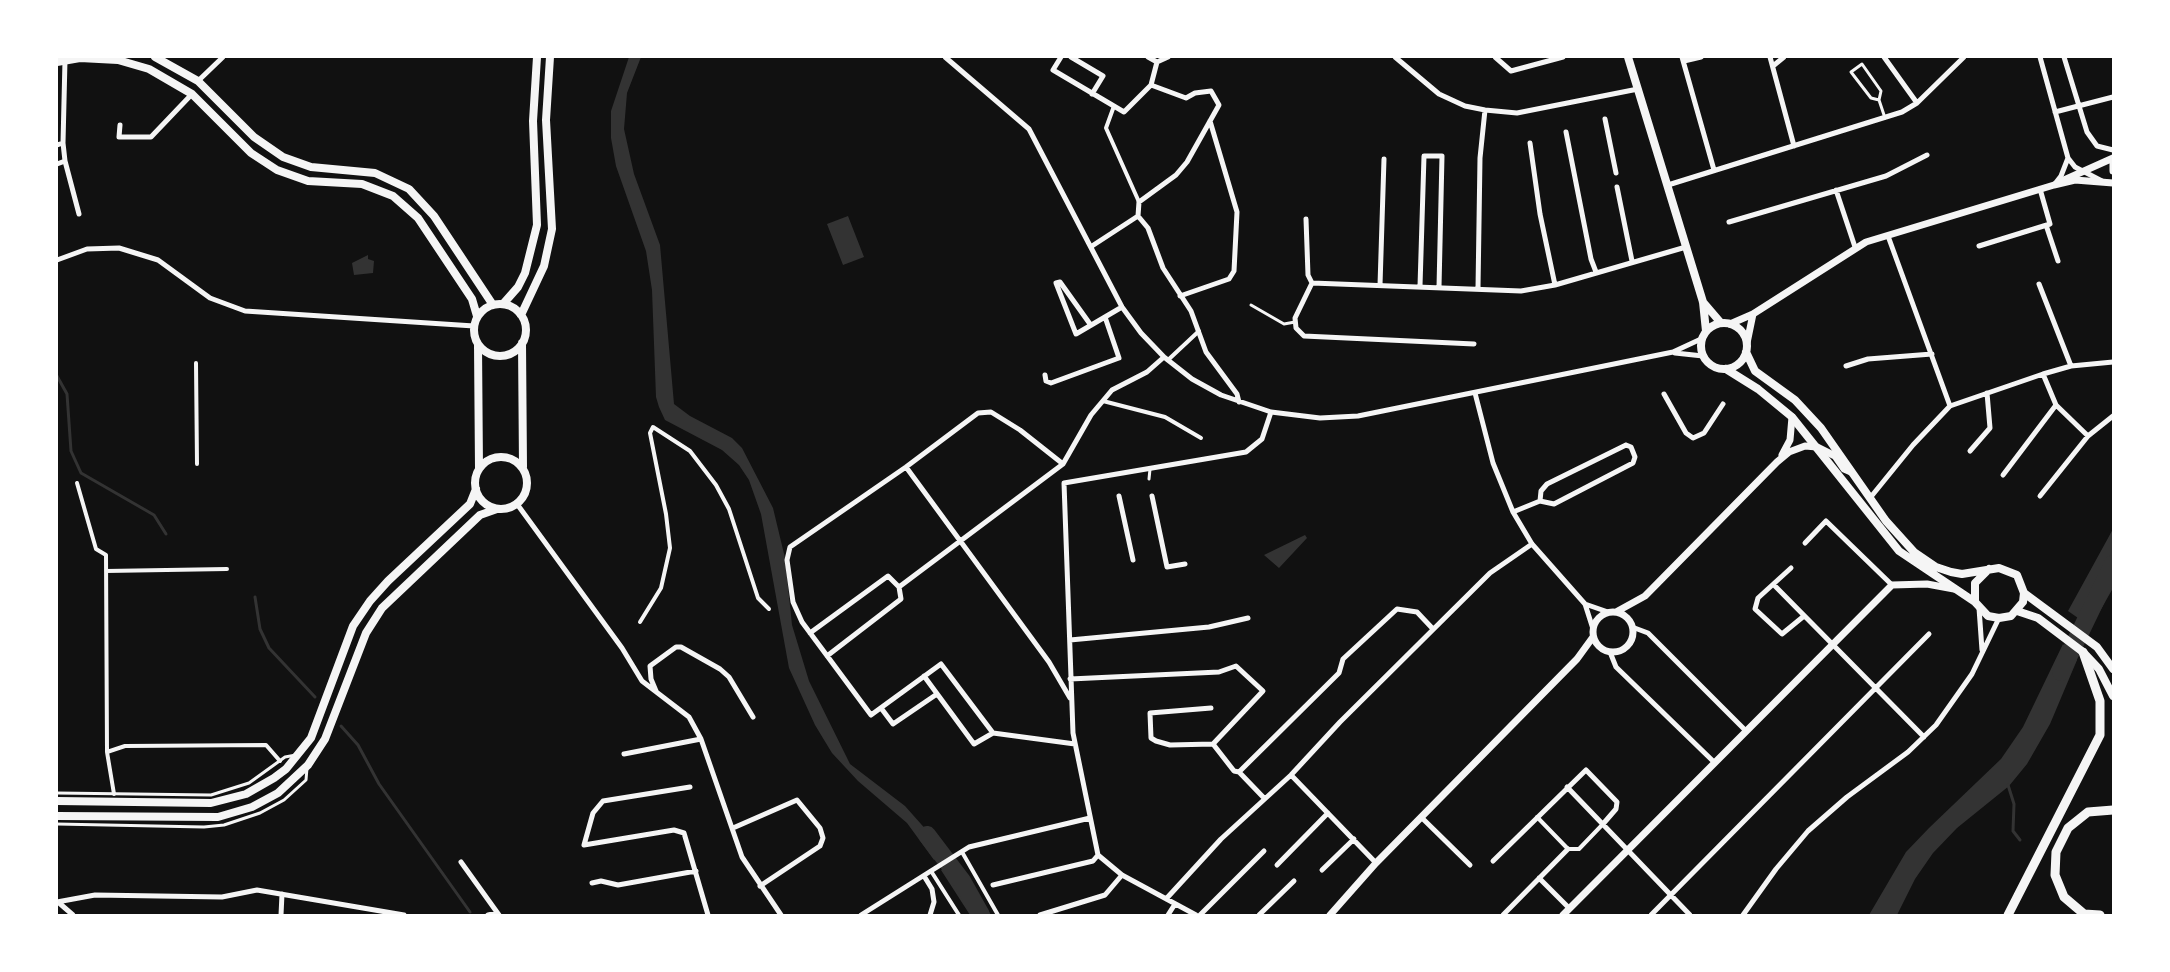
<!DOCTYPE html>
<html>
<head>
<meta charset="utf-8">
<style>
  body { margin:0 }
  #map { position:relative; width:2170px; height:972px; overflow:hidden; background:#111; font-family:Signika,sans-serif }
  canvas { display:block }
  .frame { position:absolute; inset:0; border:58px solid #fff; pointer-events:none }
</style>
</head>
<body>
<div id="map">
<canvas width="2170" height="972"></canvas>
<div class="frame"></div>
</div>
<script>
const g = document.querySelector('canvas').getContext('2d');
g.lineJoin = 'round';
function fillPath(path, color) { g.fillStyle = color; g.fill(path, 'evenodd'); }
const poly = rows => new Path2D(rows.map(r => 'M' + r).join(''));
function trace(path, color, width, dash) { g.strokeStyle = color; g.lineWidth = width; g.lineCap = dash ? 'butt' : 'round'; g.setLineDash(dash || []); g.stroke(path); }
fillPath(poly([
  [629,57,641,57,627,93,624,129,634,174,660,245,674,404,690,416,732,438,742,448,773,508,785,558,792,625,809,681,850,764,905,806,945,851,934,860,907,823,858,781,832,753,815,725,789,668,761,514,749,480,739,465,722,450,665,420,659,407,656,397,652,290,646,251,616,166,611,138,611,111],
  [848,216,864,257,843,265,827,224],
  [368,255,368,259,374,261,373,273,354,275,352,263],
  [2113,529,2113,588,2091,627,2068,611],
  [1305,535,1307,538,1279,568,1264,555],
  [2063,644,2077,660,2050,724,2027,764,2009,786,1957,828,1933,853,1915,879,1897,915,1869,915,1906,852,1929,828,2001,759,2023,727],
  [956,859,991,915,970,915,941,870]
]), '#333');
trace(poly([
  [57,376,67,394,71,451,81,473,154,515,166,534],
  [255,597,260,629,269,648,315,697],
  [341,726,358,745,379,784,470,912],
  [2008,785,2014,804,2013,831,2020,840]
]), '#333', 3);
trace(poly([
  [2061,672,2113,564],
  [927,835,962,881,981,915]
]), '#333', 18);
trace(poly([
  [1879,100,1881,91,1862,64,1851,72,1871,98,1879,100,1885,118],
  [1251,305,1284,324,1295,322],
  [1149,479,1150,469],
  [57,793,211,795,249,783,285,757,296,755],
  [57,824,204,827,224,825,260,813,284,800,306,780,307,768]
]), '#f5f5f5', 3);
trace(poly([
  [1114,106,1106,128,1139,202],
  [1168,360,1199,331],
  [196,363,197,464],
  [1103,401,1165,417,1201,438],
  [77,483,96,549,106,555,107,752,114,794],
  [106,571,227,569],
  [640,622,661,588,670,548,666,514,650,433,653,427,690,451,716,485,729,509,758,598,769,609],
  [107,752,125,746,266,745,280,761],
  [1537,817,1568,849,1579,849,1603,824],
  [962,852,998,915],
  [931,871,959,915]
]), '#f5f5f5', 4);
trace(poly([
  [945,57,1029,129,1122,307,1141,333,1164,357,1192,379,1221,395,1271,412,1320,418,1358,416,1673,352,1701,339],
  [1061,57,1053,70,1124,112,1151,85,1157,62,1168,57],
  [1071,57,1103,76,1092,94],
  [1148,57,1157,62],
  [1395,57,1439,94,1465,106,1485,110,1517,113,1638,89],
  [1495,57,1511,71,1563,57],
  [1682,57,1714,170],
  [1770,57,1794,146],
  [1884,57,1917,103],
  [2040,57,2068,158,2075,167,2102,181],
  [2064,57,2087,132,2097,146,2113,150],
  [1684,61,1701,57],
  [1773,66,1784,57],
  [198,81,223,57],
  [1151,85,1186,98,1195,93,1211,91,1219,105,1187,162,1176,175,1139,202,1138,216,1148,228,1163,268,1191,311,1206,352,1237,394,1239,402],
  [2055,112,2113,97],
  [1605,119,1616,173],
  [120,125,119,137,151,137,192,94],
  [1566,132,1591,259,1596,272],
  [63,143,65,60],
  [1530,143,1540,214,1555,285],
  [57,145,63,143,65,161,57,164],
  [65,161,79,214],
  [1668,185,1902,112,1917,103,1964,57],
  [2054,185,2061,176,2068,158],
  [1617,187,1632,261],
  [1836,190,1855,247],
  [1306,219,1308,275,1312,283],
  [1729,222,1886,176,1927,155],
  [2046,225,2058,261],
  [1888,236,1950,406],
  [1092,246,1138,216],
  [1979,246,2050,224,2040,189],
  [57,260,87,249,119,248,158,260,210,298,245,311,474,326],
  [1312,283,1521,291,1555,285,1686,247],
  [1312,283,1295,318,1296,328,1304,336,1474,344],
  [2039,284,2071,366],
  [1380,285,1384,159],
  [1420,286,1424,156,1442,156,1439,287],
  [1478,288,1480,158,1485,110],
  [1180,296,1229,279,1234,271,1237,212,1210,121],
  [1090,324,1060,282,1056,283,1076,334,1122,307],
  [1675,353,1703,356],
  [1846,366,1868,359,1932,354],
  [2043,374,2056,405,2088,436],
  [1045,375,1046,381,1051,383,1119,358,1105,317],
  [1475,393,1493,463,1513,512,1532,544,1585,604,1593,629],
  [1664,394,1686,433,1693,438,1704,433,1723,404],
  [1626,445,1631,447,1635,457,1633,463,1554,504,1540,501,1541,491,1547,484,1626,445],
  [1970,451,1990,428,1987,393],
  [1063,464,1020,430,991,412,978,413,906,467,790,547,787,560,793,602,802,622,871,715,941,664,993,733,1075,744],
  [906,467,1049,662,1070,698],
  [2003,475,2056,405],
  [1119,496,1133,560],
  [1152,496,1167,567,1185,564],
  [2040,496,2088,436,2113,416],
  [1870,498,1913,445,1950,406,2043,374,2071,366,2113,362],
  [517,504,622,648,642,681,689,717,701,739,742,857,781,915],
  [1513,512,1540,501],
  [1805,543,1826,521,1892,585],
  [1791,568,1758,598,1755,609,1782,634,1804,616],
  [1774,585,1924,737],
  [899,587,1063,464,1091,415,1112,390,1147,372,1164,357],
  [1585,604,1608,612],
  [1979,608,1982,650],
  [1632,627,1648,633,1746,731],
  [810,633,888,576,899,587,901,599,827,656],
  [1070,640,1209,627,1248,618],
  [1610,652,1616,667,1715,763],
  [924,676,974,744,993,733],
  [1070,679,1219,672,1236,666,1263,691,1213,744,1234,771,1239,772,1264,798],
  [656,691,651,679,650,666,676,647,681,647,720,669,729,677,753,717],
  [881,708,893,724,937,694],
  [1211,708,1150,713,1151,738,1156,741,1170,745,1213,744],
  [624,754,701,739],
  [1239,772,1339,673,1343,659,1397,609,1417,612,1433,629],
  [1291,775,1376,863],
  [690,787,603,801,593,813,584,845,674,830,684,833,708,915],
  [1567,787,1690,915],
  [1421,817,1470,865],
  [733,828,797,800,820,828,823,838,820,846,760,886],
  [1493,861,1586,770,1617,802,1616,809,1603,824],
  [461,862,499,915],
  [1277,865,1328,813],
  [1322,870,1354,839],
  [924,876,932,889,934,902,930,915],
  [1539,878,1569,908],
  [592,883,601,881,618,885,696,871],
  [993,885,1093,861,1098,855],
  [1166,899,1221,839,1291,775,1340,722,1490,573,1532,544],
  [57,902,95,895,222,897,257,890,404,915],
  [58,902,73,915],
  [281,915,282,894],
  [488,915,497,913],
  [861,915,969,847,1090,818],
  [1040,915,1105,895,1122,875],
  [1168,915,1175,904],
  [1196,915,1122,875,1098,855,1073,733,1064,483,1246,452,1262,439,1271,412],
  [1200,915,1264,851],
  [1259,915,1294,881],
  [1503,915,1568,849],
  [1651,915,1929,634],
  [1743,915,1776,869,1808,831,1847,797,1908,752,1936,725,1972,674,1999,618]
]), '#f5f5f5', 5);
trace(poly([
  [2113,161,2113,171],
  [2064,180,2113,158],
  [1730,324,1753,314,1866,242,2054,185,2075,180,2113,183],
  [1747,343,1753,314],
  [1782,455,1790,440,1792,417],
  [1616,612,1645,596,1777,462,1789,452,1805,446,1817,447,1835,456,1844,469,1851,472],
  '1593 632a20 20 0 1 1 40 0a20 20 0 1 1-40 0Z',
  [1330,915,1376,863,1577,659,1593,637],
  [1563,915,1892,585,1927,584,1954,589]
]), '#f5f5f5', 7);
trace(poly([
  [155,57,198,81,254,137,283,157,311,167,375,173,409,189,434,216,493,305],
  [1628,57,1703,302,1706,331],
  [57,62,80,58,118,60,149,69,192,94,251,153,277,170,308,181,362,184,393,196,418,218,472,299,477,316],
  [1703,302,1721,323],
  '474 330a26 26 0 1 1 52 0a26 26 0 1 1-52 0Z',
  [503,304,518,287,525,273,537,225,533,121,537,57],
  [521,315,544,266,552,229,546,120,550,57],
  '1701 346a23 23 0 1 1 46 0a23 23 0 1 1-46 0Z',
  [522,343,523,467],
  [478,345,479,469],
  [1746,352,1755,371,1795,400,1821,428,1886,521,1914,552,1936,567,1951,572,1962,574,1999,568,2017,575,2024,593,2023,602,2011,616,1999,618,1988,616,1975,602,1975,583,1989,569],
  [1726,369,1758,389,1792,417,1899,551,1975,602],
  '475 483a26 26 0 1 1 52 0a26 26 0 1 1-52 0Z',
  [2024,593,2097,647,2113,669],
  [2017,611,2038,618,2083,652,2099,669,2113,696],
  [57,801,211,803,246,794,274,778,286,769,311,738,353,626,370,601,388,581,470,504,476,489],
  [57,816,218,817,252,807,278,793,308,765,325,739,366,633,382,608,480,515,497,509]
]), '#f5f5f5', 8);
trace(poly([
  [2008,915,2100,735,2100,701,2083,652],
  [2100,915,2084,914,2064,897,2055,875,2056,852,2068,828,2088,812,2113,810]
]), '#f5f5f5', 9);
</script>
</body>
</html>
